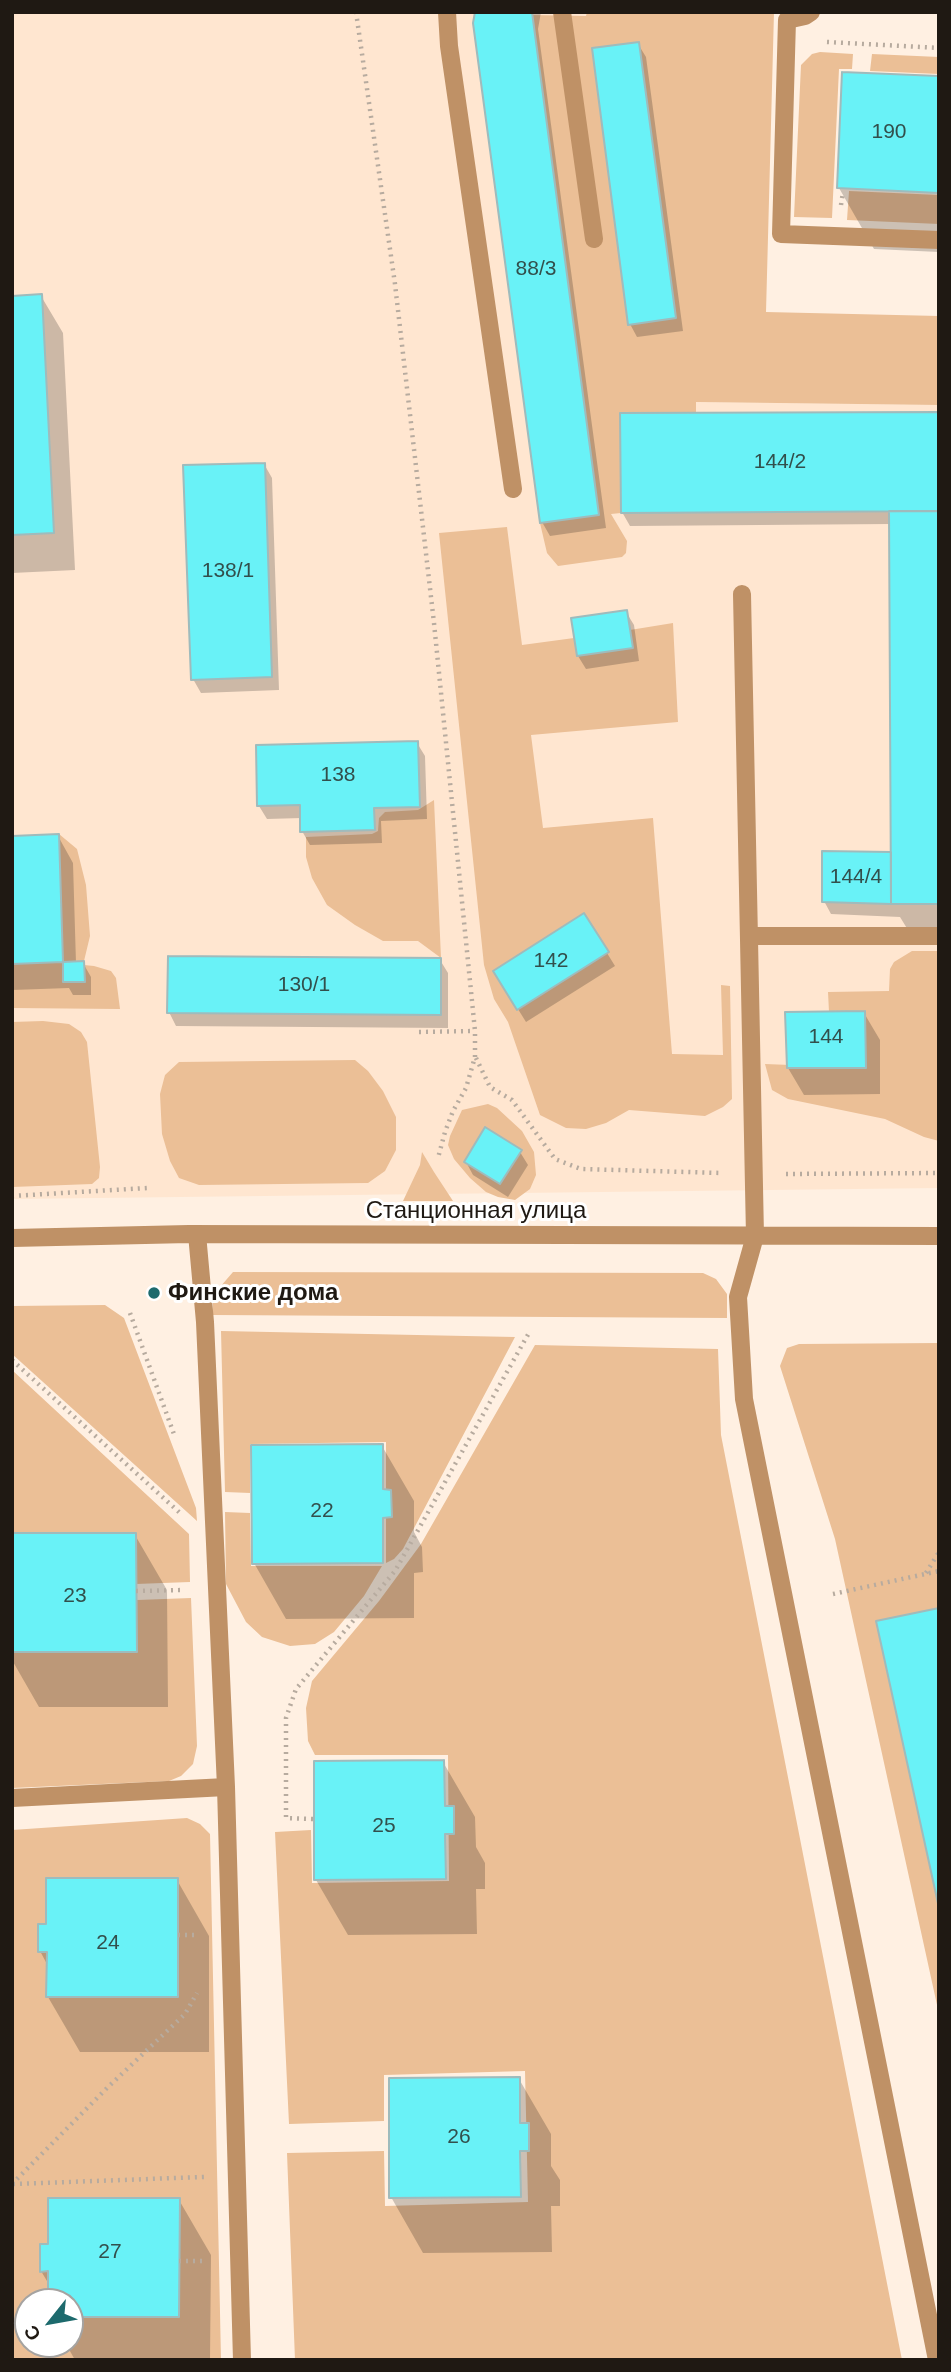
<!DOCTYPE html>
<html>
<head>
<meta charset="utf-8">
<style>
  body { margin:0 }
  #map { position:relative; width:951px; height:2372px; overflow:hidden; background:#fff0e2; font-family:Helvetica,sans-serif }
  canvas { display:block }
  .frame { position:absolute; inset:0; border:14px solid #1f1913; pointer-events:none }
  .north { position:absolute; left:14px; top:2288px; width:70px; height:70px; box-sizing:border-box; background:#fff; border:2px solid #a5a3a1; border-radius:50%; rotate:239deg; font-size:19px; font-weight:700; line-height:28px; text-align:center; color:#1f1913 }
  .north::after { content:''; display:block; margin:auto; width:24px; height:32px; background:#1d6a6d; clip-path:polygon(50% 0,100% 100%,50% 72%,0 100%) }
</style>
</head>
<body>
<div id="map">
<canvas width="951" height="2372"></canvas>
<div class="frame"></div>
<div class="north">С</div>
</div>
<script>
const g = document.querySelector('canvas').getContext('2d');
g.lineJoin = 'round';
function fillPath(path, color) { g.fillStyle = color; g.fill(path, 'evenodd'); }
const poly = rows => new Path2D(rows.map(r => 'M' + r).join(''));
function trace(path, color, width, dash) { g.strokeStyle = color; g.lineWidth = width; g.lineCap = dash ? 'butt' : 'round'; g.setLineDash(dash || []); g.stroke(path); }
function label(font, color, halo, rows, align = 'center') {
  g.font = font + ' Helvetica,sans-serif'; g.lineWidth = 6; g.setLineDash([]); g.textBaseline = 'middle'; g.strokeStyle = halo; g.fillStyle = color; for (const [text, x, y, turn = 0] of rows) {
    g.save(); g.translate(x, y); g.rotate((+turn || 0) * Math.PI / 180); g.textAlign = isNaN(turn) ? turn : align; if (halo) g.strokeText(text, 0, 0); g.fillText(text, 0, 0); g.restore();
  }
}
fillPath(poly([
  [12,12,708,12,696,402,939,405,939,1188,12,1199]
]), '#ffe6d0');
fillPath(poly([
  [587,12,774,12,766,312,939,316,939,405,696,402,696,413,620,413,621,513,611,514,627,541,626,553,622,557,558,566,547,553,540,523,599,515,531,15,586,16],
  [820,52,853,54,852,69,839,69,832,218,794,217,801,65,812,54],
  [872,54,939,57,939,74,870,71],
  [849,191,939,195,939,224,847,220],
  [507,527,522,645,574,638,577,656,632,648,630,630,673,623,678,722,531,735,543,828,653,818,672,1054,723,1055,721,985,730,986,732,1099,723,1107,705,1116,629,1110,606,1123,586,1129,566,1128,540,1115,508,1022,494,999,484,965,439,533],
  [434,800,441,958,418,941,383,941,355,925,327,905,312,878,306,857,306,837,372,834,378,831,379,818,385,812,418,810],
  [59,834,77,849,86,885,90,936,84,961,63,962,63,982,84,982,84,965,94,966,111,971,116,978,120,1009,12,1008,12,964],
  [912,951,939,951,939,1141,924,1137,885,1119,788,1099,772,1090,765,1064,866,1068,865,1012,829,1012,828,992,889,991,890,969,894,962],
  [43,1021,69,1024,81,1032,87,1042,100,1167,99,1178,92,1184,12,1187,12,1022],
  [355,1060,368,1071,383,1091,396,1117,396,1150,385,1171,368,1183,199,1185,179,1178,170,1161,162,1134,160,1094,165,1075,179,1062],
  [488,1104,497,1108,522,1131,534,1152,536,1175,530,1189,515,1200,498,1197,486,1192,470,1178,454,1159,448,1145,450,1136,462,1110],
  [422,1152,434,1172,453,1201,403,1201,420,1165],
  [233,1272,703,1273,716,1279,727,1294,727,1318,213,1315,213,1303,220,1287],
  [105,1305,124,1318,196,1508,197,1521,12,1354,12,1306],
  [221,1331,515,1337,403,1549,394,1559,386,1563,386,1442,250,1444,250,1493,225,1492],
  [939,1343,939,1608,876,1622,939,1908,939,2014,835,1539,780,1366,787,1348,799,1344],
  [535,1345,718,1349,721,1435,902,2360,295,2360,287,2153,384,2151,385,2206,528,2202,525,2071,384,2075,384,2121,289,2124,275,1832,311,1830,312,1883,449,1881,448,1755,315,1755,308,1741,306,1708,312,1681,379,1601,421,1544],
  [12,1370,189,1534,190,1582,136,1584,136,1533,12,1533],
  [225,1512,250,1513,251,1566,382,1566,364,1596,334,1632,315,1644,290,1646,262,1637,246,1622,226,1584],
  [191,1598,197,1746,193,1764,181,1776,169,1781,12,1788,12,1652,137,1651,137,1600],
  [187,1818,200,1824,210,1834,221,2360,12,2360,12,1830],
  [28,2302,70,2302,70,2344,28,2344]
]), '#ebbf96');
fillPath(poly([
  [477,12,541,12,538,29,606,528,550,536,542,522],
  [638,44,646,57,683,331,637,337,630,324],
  [939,78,939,252,874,249,839,188],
  [41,296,63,333,75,570,12,573,12,298],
  [939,413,939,930,908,930,900,917,831,914,824,901,892,853,891,524,630,526,622,512],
  [264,464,272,478,279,690,201,693,193,679],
  [626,612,634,625,639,661,586,669,578,656,573,620],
  [417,743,425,756,427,819,381,821,382,843,310,845,302,831,302,818,267,819,259,806],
  [58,836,73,863,76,963,83,963,91,977,91,995,73,995,69,988,12,990,12,838],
  [607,953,615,966,526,1022,503,985],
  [440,960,448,973,448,1028,176,1026,169,1012],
  [864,1013,880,1040,880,1094,804,1095,788,1068],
  [520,1152,528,1165,508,1197,473,1175,466,1162],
  [382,1446,414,1501,414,1532,422,1547,423,1572,414,1573,414,1618,286,1619,254,1563],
  [12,1535,135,1535,167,1590,168,1707,39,1707,12,1660],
  [443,1762,475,1817,476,1847,485,1863,485,1889,476,1889,477,1934,348,1935,316,1880],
  [177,1880,209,1936,209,2052,80,2052,48,1997,48,1966,40,1951,48,1926],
  [519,2079,551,2134,551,2166,560,2180,560,2206,551,2206,552,2252,423,2253,391,2197],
  [179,2200,211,2255,210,2360,75,2360,66,2344,70,2344,70,2302,50,2302,50,2286,41,2271,50,2246]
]), '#0003');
const building = poly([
  [475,12,532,12,599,515,540,523,473,23,475,12],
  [639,42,676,318,628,325,592,48,639,42],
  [842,72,939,76,939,193,837,188,842,72],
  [42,294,54,533,12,535,12,296,42,294],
  [939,412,939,511,621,513,620,413,939,412],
  [265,463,272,677,191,680,183,465,265,463],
  [889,511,939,511,939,904,891,904,889,511],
  [627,610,633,648,577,656,571,618,627,610],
  [418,741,420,807,374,808,375,830,300,832,300,805,257,806,256,745,418,741],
  [59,834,63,962,12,964,12,836,59,834],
  [822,851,891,852,891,904,822,902,822,851],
  [584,913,609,952,517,1010,493,971,584,913],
  [168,956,441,958,441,1015,167,1013,168,956],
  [84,961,85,982,63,982,63,962,84,961],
  [865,1011,866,1068,787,1068,785,1012,865,1011],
  [485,1127,522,1150,500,1184,464,1162,485,1127],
  [383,1444,383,1489,391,1490,392,1517,383,1518,383,1563,252,1564,251,1445,383,1444],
  [12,1533,136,1533,137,1652,12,1652,12,1533],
  [939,1608,939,1908,876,1621,939,1608],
  [444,1760,445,1806,454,1806,454,1834,445,1834,446,1879,314,1880,314,1761,444,1760],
  [46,1878,178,1878,178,1997,46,1997,47,1952,38,1952,38,1924,46,1924,46,1878],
  [520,2077,520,2123,529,2123,529,2151,520,2151,521,2197,389,2198,389,2078,520,2077],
  [48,2198,180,2198,179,2317,70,2317,70,2302,48,2302,48,2271,40,2272,40,2244,48,2244,48,2198]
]);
fillPath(building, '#69f2f7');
trace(building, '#9fbbbc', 2);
trace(poly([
  [356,12,395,284,434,623,475,1031,475,1057,466,1088,453,1111,445,1132,438,1158],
  [827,42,939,48],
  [841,205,843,192],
  [419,1032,475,1031],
  [476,1058,490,1087,512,1100,555,1159,581,1169,722,1173],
  [786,1174,939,1173],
  [12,1196,147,1188],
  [130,1313,175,1437],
  [12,1360,180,1513],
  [926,1573,939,1552],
  [136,1591,184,1590],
  [833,1594,939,1571],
  [313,1819,286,1818,286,1718,296,1689,395,1571,530,1331],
  [178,1935,198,1935],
  [12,2184,107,2088,185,2014,197,1993],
  [13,2184,204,2177],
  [179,2261,207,2261]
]), '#b7ab9f', 4.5, [2, 5]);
trace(poly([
  [447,12,449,46,513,489],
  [562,12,594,239],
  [811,12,805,16,787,20,781,234,939,240],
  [742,594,755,1236,738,1297,744,1399,937,2360],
  [749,936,939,936],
  [197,1234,205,1322,226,1787,242,2360],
  [12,1238,189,1234,939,1236],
  [12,1798,226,1787]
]), '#bf9166', 18);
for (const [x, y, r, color] of [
  [154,1293,7,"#1d6a6d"]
]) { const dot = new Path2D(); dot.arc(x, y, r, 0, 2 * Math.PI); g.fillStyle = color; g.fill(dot); trace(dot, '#fff', 2.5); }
label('21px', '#324f4c', null, [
  ["190",889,132],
  ["88/3",536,269],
  ["144/2",780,462],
  ["138/1",228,571],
  ["138",338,775],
  ["144/4",856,877],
  ["142",551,961],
  ["130/1",304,985],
  ["144",826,1037],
  ["22",322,1511],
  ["23",75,1596],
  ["25",384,1826],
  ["24",108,1943],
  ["26",459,2137],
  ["27",110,2252]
]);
label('24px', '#1f1913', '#fff', [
  ["Станционная улица",476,1211]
]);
label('bold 24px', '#1f1913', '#fff', [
  ["Финские дома",168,1293]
], 'left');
</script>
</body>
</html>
